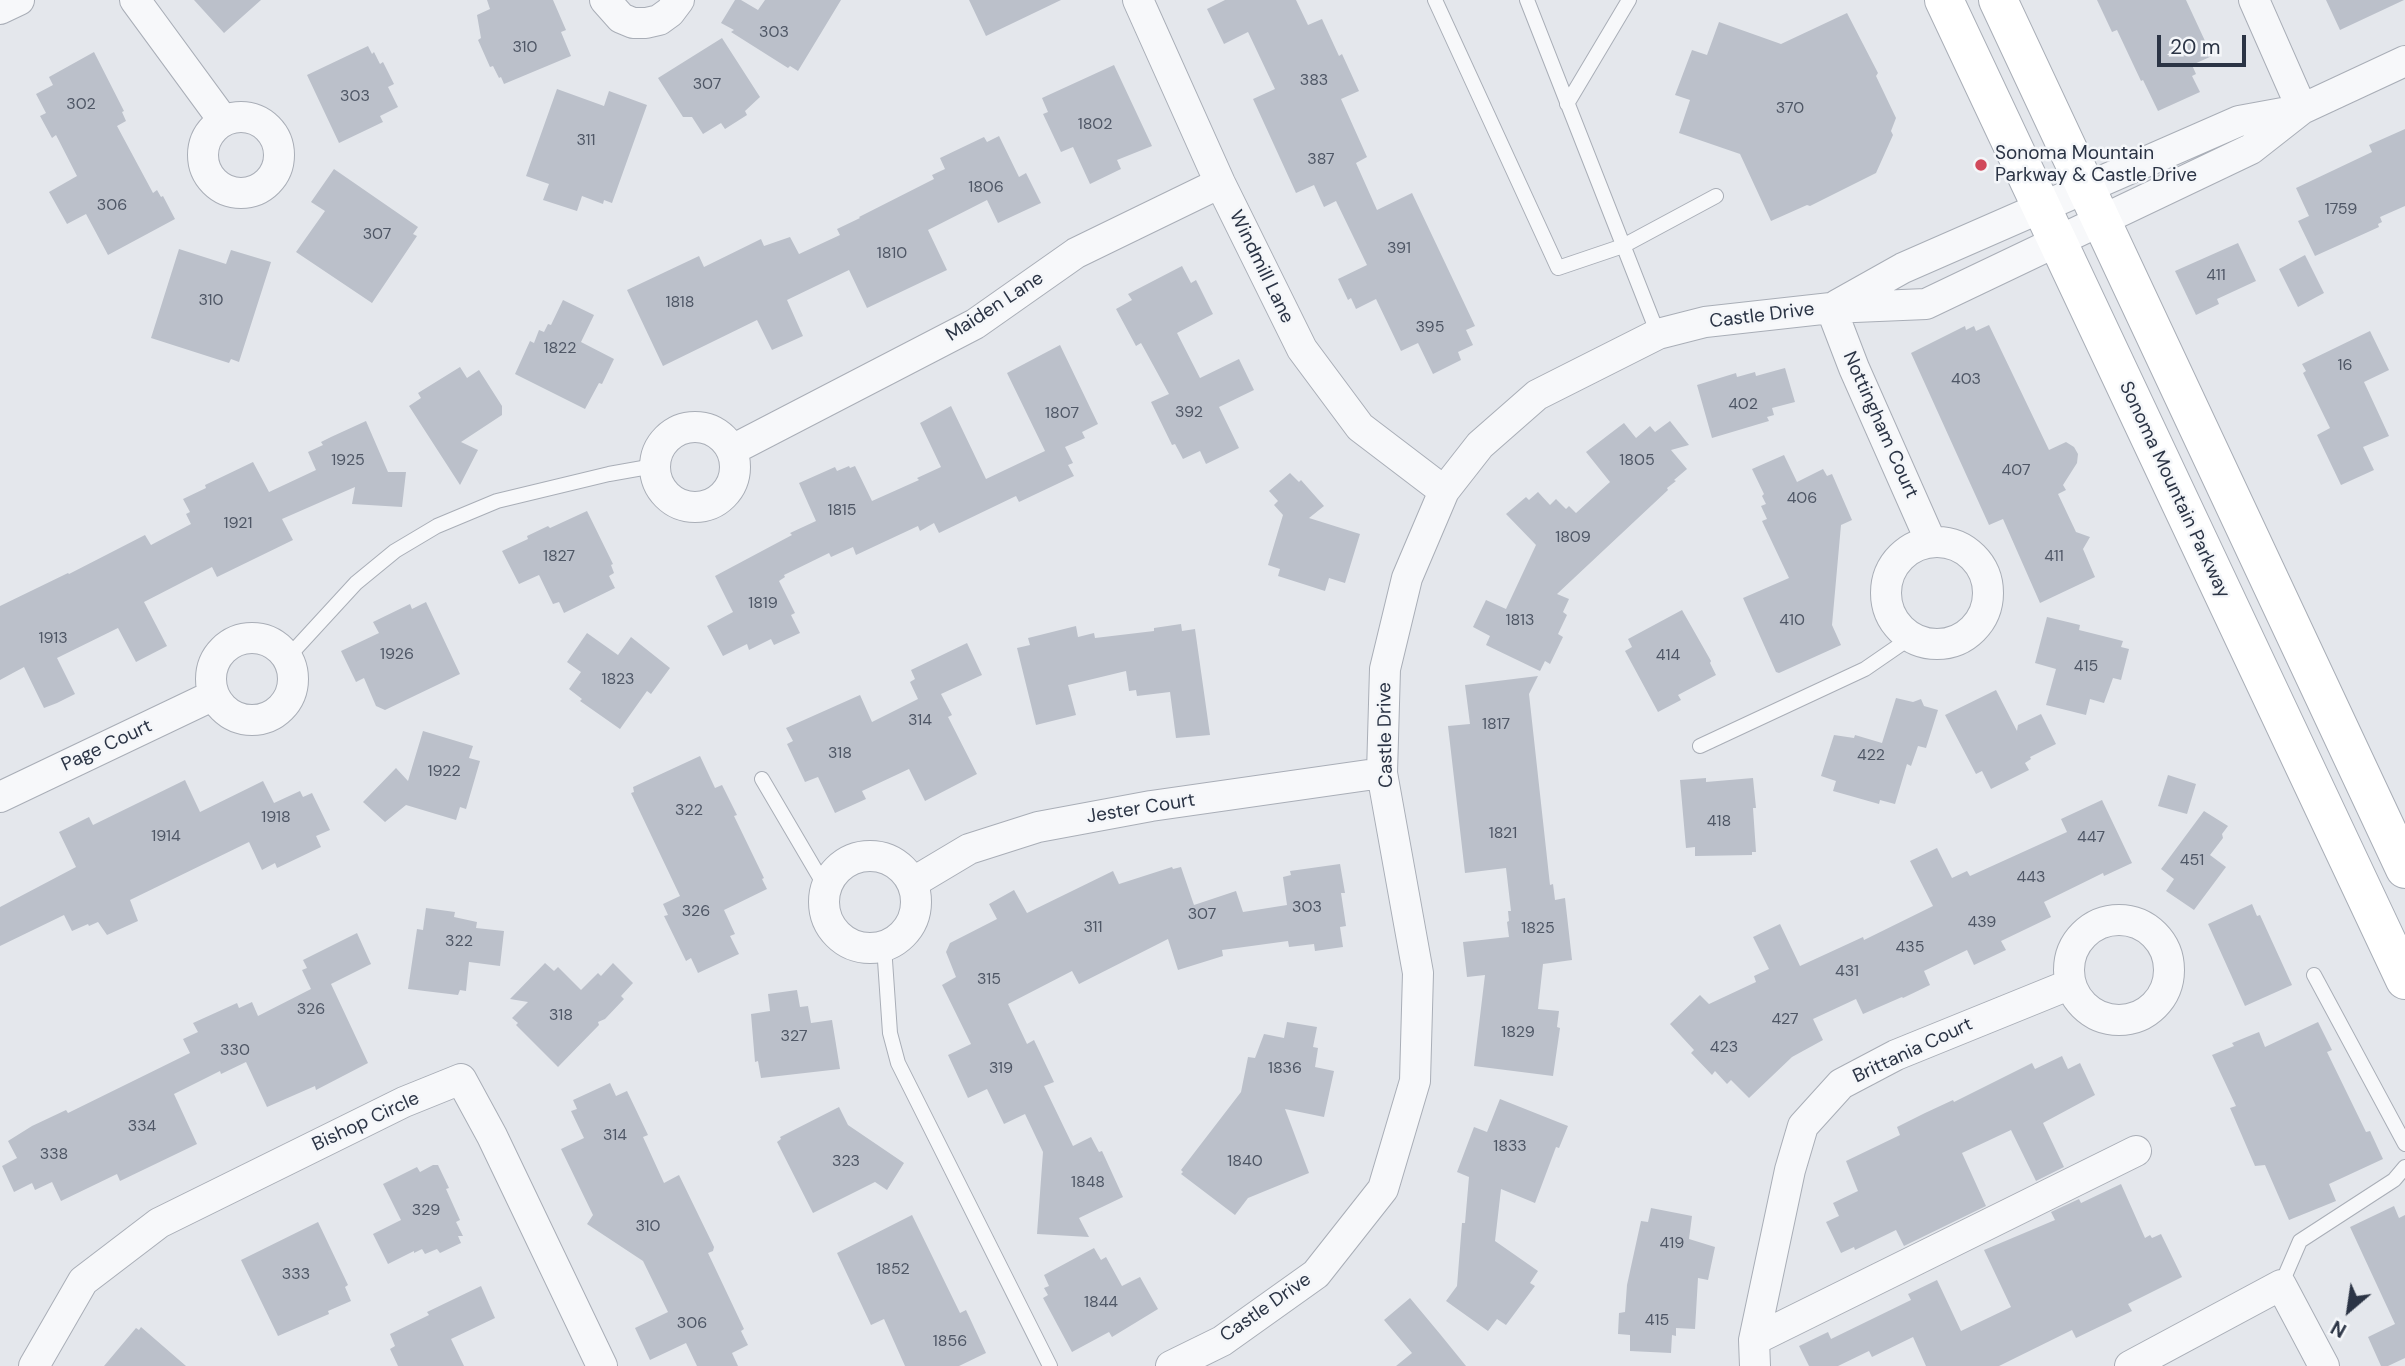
<!DOCTYPE html>
<html>
<head>
<meta charset="utf-8">
<style>
  body { margin:0 }
  #map { position:relative; width:2405px; height:1366px; overflow:hidden; background:#e4e7ec; font-family:"DM Sans",sans-serif }
  canvas { display:block }
  .north { position:absolute; left:2314px; top:1275px; width:70px; height:70px; -webkit-text-stroke:5px #f4f6f9; paint-order:stroke; rotate:209deg; font-size:19px; font-weight:700; line-height:28px; text-align:center; color:#2b3445 }
  .north::after { content:''; display:block; margin:auto; width:24px; height:32px; background:#2b3445; clip-path:polygon(50% 0,100% 100%,50% 72%,0 100%) }
  .scale { position:absolute; left:2157px; top:35px; width:89px; height:32px; box-sizing:border-box; border:4px solid #2b3445; border-top:0; padding-left:9px; font-size:21px; line-height:24px; white-space:nowrap; color:#2b3445; -webkit-text-stroke:5px #f4f6f9; paint-order:stroke }
</style>
</head>
<body>
<div id="map">
<canvas width="2405" height="1366"></canvas>
<div class="north">N</div>
<div class="scale">20 m</div>
</div>
<script>
const g = document.querySelector('canvas').getContext('2d');
g.lineJoin = 'round';
function fillPath(path, color) { g.fillStyle = color; g.fill(path, 'evenodd'); }
const poly = rows => new Path2D(rows.map(r => 'M' + r).join(''));
function trace(path, color, width, dash) { g.strokeStyle = color; g.lineWidth = width; g.lineCap = dash ? 'butt' : 'round'; g.setLineDash(dash || []); g.stroke(path); }
function label(font, color, halo, rows, align = 'center') {
  g.font = font + ' "DM Sans",sans-serif'; g.lineWidth = 5; g.setLineDash([]); g.textBaseline = 'middle'; g.strokeStyle = halo; g.fillStyle = color; for (const [text, x, y, turn = 0] of rows) {
    g.save(); g.translate(x, y); g.rotate((+turn || 0) * Math.PI / 180); g.textAlign = isNaN(turn) ? turn : align; if (halo) g.strokeText(text, 0, 0); g.fillText(text, 0, 0); g.restore();
  }
}
fillPath(poly([
  [194,0,261,0,224,33],
  [487,0,553,0,566,30,561,32,571,56,504,84,501,77,499,78,493,66,490,67,478,40,481,38,477,15,490,9],
  [735,0,741,0,758,10,765,0,841,0,798,71,790,66,788,68,731,32,734,30,721,23],
  [969,0,1061,0,986,36],
  [1225,0,1296,0,1308,25,1322,19,1339,56,1342,54,1359,91,1341,99,1367,157,1356,163,1377,210,1412,193,1475,326,1466,330,1473,345,1458,352,1461,360,1433,374,1418,343,1401,351,1376,299,1356,309,1351,298,1348,300,1338,279,1367,265,1336,201,1324,207,1314,185,1296,193,1253,99,1275,89,1248,32,1224,44,1207,9],
  [2097,0,2186,0,2212,56,2192,65,2196,74,2192,76,2200,92,2158,111,2143,80,2141,81,2117,30,2112,32],
  [2326,0,2404,0,2340,30],
  [1847,13,1878,73,1876,76,1896,118,1891,131,1893,135,1876,173,1810,206,1807,205,1771,221,1740,154,1679,133,1690,100,1675,95,1692,50,1707,55,1719,22,1781,44],
  [722,38,760,97,745,111,747,115,725,129,721,123,703,134,692,117,683,117,658,78],
  [368,46,372,54,374,52,380,64,383,62,394,84,388,87,398,107,380,116,383,122,339,143,307,75],
  [94,52,124,111,122,112,126,121,117,126,153,193,157,190,161,197,163,196,175,219,108,255,86,214,67,224,49,192,77,176,56,135,52,138,40,116,46,113,36,94,53,85,49,77],
  [1114,65,1152,146,1117,160,1121,169,1090,184,1073,147,1061,152,1043,114,1048,112,1042,98],
  [557,89,604,106,609,91,647,105,612,203,604,200,603,204,582,196,577,211,543,200,549,184,526,176],
  [2405,129,2405,206,2380,217,2382,222,2378,224,2379,227,2315,256,2298,221,2309,216,2296,188,2372,152,2369,145],
  [999,136,1019,177,1026,173,1041,203,998,223,987,200,928,230,947,270,867,308,849,270,787,300,803,336,772,350,757,320,663,366,627,290,699,256,704,267,761,239,764,246,790,237,799,254,840,235,837,229,860,218,859,217,934,179,932,175,945,169,940,158,984,137,987,142],
  [334,169,418,227,413,234,417,236,372,303,296,252,325,211,311,202],
  [2238,243,2256,281,2217,299,2219,304,2196,315,2175,271],
  [179,249,226,264,231,250,271,262,239,362,231,359,229,363,151,338],
  [2305,255,2324,293,2298,307,2279,269],
  [1182,266,1191,283,1196,280,1213,314,1177,333,1200,378,1239,359,1254,390,1219,407,1239,448,1206,464,1200,451,1183,459,1175,444,1172,445,1151,402,1169,394,1141,343,1136,346,1116,309,1132,300,1128,294],
  [563,300,594,315,581,342,614,359,602,384,599,383,585,409,515,374,530,341,534,343,539,330,544,332,548,324,551,325],
  [1989,325,2049,450,2066,442,2074,447,2078,454,2077,463,2063,485,2066,490,2058,494,2076,532,2090,537,2083,549,2095,577,2040,603,2003,519,1989,525,1911,353,1965,326,1966,330,1974,326,1976,331],
  [2370,331,2389,370,2364,382,2389,436,2363,447,2374,470,2341,485,2317,435,2330,428,2303,373,2306,371,2302,364],
  [1060,345,1098,424,1082,432,1085,438,1065,447,1073,463,1068,465,1074,476,1019,502,1016,496,939,533,934,523,920,531,918,526,856,555,853,547,831,557,829,553,784,575,785,577,779,581,795,613,791,615,800,633,774,645,771,639,749,650,747,644,723,656,707,626,733,612,715,576,792,535,790,533,816,521,799,483,835,467,837,471,849,466,850,468,855,466,872,501,919,480,917,478,941,467,920,423,951,406,986,479,1045,451,1007,373],
  [460,367,467,378,479,370,502,406,502,415,461,442,478,450,460,485,409,406,421,398,418,393],
  [1785,368,1795,402,1772,408,1774,415,1767,417,1769,421,1712,438,1697,385,1736,373,1737,377,1755,372,1756,376],
  [366,421,388,472,406,472,402,507,352,504,355,487,282,519,293,540,217,577,212,567,144,602,167,646,136,662,118,628,57,658,75,694,57,703,44,708,24,667,0,680,0,606,68,573,69,574,145,535,151,545,191,524,186,514,190,512,183,499,206,488,205,485,253,462,269,492,316,470,308,452,323,445,321,442,331,437],
  [1670,421,1689,445,1671,450,1687,469,1674,480,1676,481,1667,488,1668,490,1557,594,1569,599,1563,612,1567,615,1558,634,1563,637,1550,664,1545,661,1540,671,1486,645,1490,636,1473,627,1486,600,1506,609,1536,545,1506,514,1526,497,1529,500,1538,492,1550,505,1556,499,1566,509,1569,506,1576,513,1610,482,1586,452,1624,423,1636,438,1650,426,1655,432],
  [1784,455,1797,482,1823,469,1827,476,1832,474,1852,520,1841,525,1832,625,1841,645,1779,673,1776,672,1743,598,1789,578,1762,521,1767,519,1761,506,1766,504,1762,496,1764,494,1752,469],
  [1290,473,1299,482,1301,480,1324,506,1309,518,1360,534,1345,583,1329,578,1325,591,1278,576,1280,569,1268,565,1283,515,1274,505,1278,501,1269,491],
  [587,511,613,564,611,565,614,573,609,576,615,588,564,613,559,602,553,604,539,575,519,584,502,551,528,539,527,536,548,526,550,528],
  [426,602,460,674,385,710,376,706,364,678,356,682,341,651,379,633,373,622,410,604,412,609],
  [1682,610,1711,661,1710,663,1716,675,1678,695,1681,700,1658,712,1625,651,1632,647,1628,639],
  [2047,617,2080,625,2079,630,2123,641,2121,647,2129,649,2121,680,2113,678,2104,703,2090,699,2086,715,2046,705,2056,669,2035,663],
  [1181,624,1182,631,1195,629,1210,735,1176,738,1170,692,1137,696,1136,690,1129,691,1126,671,1068,685,1076,715,1036,725,1017,648,1030,645,1028,638,1076,626,1078,637,1094,633,1095,638,1154,631,1154,628],
  [587,633,618,655,631,637,670,668,651,694,647,691,620,729,580,701,582,699,569,689,581,672,567,662],
  [967,643,982,675,941,694,952,715,948,717,977,774,925,801,909,769,862,791,866,799,835,813,818,777,805,782,787,744,793,741,786,728,860,695,872,722,918,699,910,682,915,679,911,670],
  [1538,676,1529,694,1550,885,1553,884,1555,900,1565,898,1572,960,1543,964,1538,1009,1559,1011,1557,1027,1560,1028,1553,1076,1474,1066,1485,975,1467,977,1463,942,1509,937,1507,922,1509,921,1508,911,1511,911,1506,868,1465,873,1448,726,1470,724,1465,685],
  [1996,690,2017,731,2018,725,2041,714,2056,744,2030,757,2031,759,2025,763,2029,770,1991,789,1982,771,1976,774,1945,715],
  [1896,698,1913,702,1921,699,1924,706,1938,710,1926,748,1918,746,1911,766,1907,764,1895,804,1880,800,1879,804,1833,791,1836,781,1821,776,1834,735,1854,738,1855,735,1882,743],
  [423,731,473,746,469,758,480,761,466,809,460,807,456,820,406,805,385,822,363,802,396,768,408,781],
  [700,756,715,788,722,785,737,815,734,816,764,878,762,879,767,889,724,910,735,934,730,936,739,954,698,973,691,958,686,961,664,916,668,915,663,904,680,896,631,793,634,792,633,787],
  [2168,775,2196,784,2187,814,2158,806],
  [1706,778,1706,782,1753,778,1756,808,1753,808,1756,852,1752,852,1752,855,1695,856,1695,847,1686,848,1680,780],
  [185,780,200,812,263,781,274,803,300,791,303,797,312,793,330,830,316,836,321,847,277,868,275,863,262,870,249,842,130,900,138,921,107,935,98,922,89,926,88,924,72,931,64,915,0,946,0,907,76,867,59,832,89,817,93,825],
  [2102,800,2132,863,2104,876,2103,873,2044,902,2051,917,2001,941,2006,950,1974,965,1967,950,1924,971,1930,985,1903,998,1902,997,1863,1014,1856,999,1813,1019,1823,1040,1792,1057,1749,1098,1731,1080,1727,1084,1715,1071,1712,1075,1691,1053,1694,1050,1670,1024,1700,995,1709,1004,1756,982,1754,976,1769,969,1753,937,1780,924,1800,966,1863,937,1864,940,1933,906,1910,861,1937,848,1952,878,1967,871,1970,876,2067,832,2061,819],
  [2204,811,2228,826,2222,834,2223,838,2210,855,2226,867,2194,910,2166,891,2174,879,2161,869],
  [1340,864,1345,893,1341,893,1346,926,1340,927,1343,947,1315,951,1314,944,1289,947,1288,941,1222,950,1223,956,1178,970,1168,939,1079,984,1072,971,1008,1004,1027,1044,1034,1040,1054,1082,1044,1086,1073,1146,1091,1137,1099,1152,1102,1151,1123,1197,1079,1218,1089,1237,1037,1234,1043,1152,1025,1114,1004,1124,987,1089,968,1098,948,1055,971,1044,942,985,956,977,946,952,950,943,997,919,989,904,1014,890,1027,913,1113,871,1119,884,1172,867,1173,869,1181,867,1194,905,1236,891,1243,912,1287,905,1283,877,1291,875,1290,871],
  [2252,904,2257,916,2260,915,2292,985,2245,1006,2208,924],
  [426,908,455,912,454,917,477,922,476,928,504,931,500,966,469,962,466,991,460,990,458,995,408,989,417,929,423,930],
  [357,933,371,964,331,984,368,1063,316,1090,315,1086,267,1107,246,1062,221,1074,220,1071,174,1094,197,1144,120,1181,117,1174,61,1201,52,1182,35,1190,32,1183,14,1192,2,1166,17,1158,8,1141,32,1126,66,1110,68,1113,190,1053,183,1039,198,1032,193,1023,237,1003,239,1008,252,1002,258,1016,311,989,302,970,307,968,303,960],
  [545,963,554,971,558,967,581,990,598,973,601,976,613,963,633,983,621,996,624,999,605,1019,598,1022,599,1025,558,1067,516,1025,518,1023,512,1018,528,1002,510,999],
  [797,990,800,1007,808,1006,811,1023,832,1020,840,1069,761,1078,758,1061,755,1062,751,1014,770,1011,768,994],
  [1287,1022,1317,1027,1313,1047,1318,1048,1315,1067,1334,1071,1324,1117,1285,1109,1309,1173,1248,1198,1235,1215,1181,1174,1183,1172,1181,1170,1241,1092,1248,1057,1255,1058,1264,1034,1284,1038],
  [2318,1022,2332,1050,2327,1052,2366,1132,2370,1131,2383,1159,2329,1184,2336,1201,2289,1220,2265,1165,2255,1166,2230,1108,2236,1106,2212,1055,2234,1046,2232,1043,2259,1032,2265,1047],
  [2062,1056,2068,1069,2080,1063,2095,1095,2043,1123,2064,1167,2036,1181,2011,1130,1962,1153,1986,1206,1904,1246,1896,1230,1855,1250,1854,1247,1841,1253,1826,1222,1839,1216,1833,1203,1858,1191,1846,1161,1900,1135,1897,1127,1925,1113,1953,1100,1954,1102,2032,1063,2035,1069],
  [610,1083,616,1096,627,1091,648,1135,643,1137,664,1183,679,1175,714,1247,713,1251,708,1253,744,1329,741,1331,748,1345,732,1353,738,1366,697,1366,686,1343,650,1360,635,1328,668,1312,643,1261,587,1224,593,1215,561,1149,584,1138,571,1111,577,1109,573,1100],
  [1500,1099,1568,1126,1559,1148,1556,1147,1535,1203,1501,1189,1495,1241,1538,1271,1530,1283,1535,1286,1506,1325,1497,1319,1488,1331,1446,1301,1457,1286,1462,1223,1465,1223,1469,1177,1457,1172,1474,1127,1487,1132],
  [839,1107,848,1125,904,1163,887,1190,875,1182,813,1213,777,1142,781,1139,780,1137],
  [433,1165,438,1165,449,1188,446,1189,460,1220,456,1222,463,1236,458,1236,461,1243,440,1253,437,1249,425,1254,422,1249,414,1253,414,1251,388,1264,373,1234,401,1220,383,1184,417,1167,420,1172],
  [2121,1184,2145,1238,2150,1235,2152,1238,2161,1234,2182,1277,2128,1304,2132,1311,2076,1338,2072,1330,1999,1366,1926,1366,1913,1337,1872,1357,1869,1351,1838,1366,1809,1366,1799,1346,1828,1332,1831,1339,1911,1300,1908,1294,1937,1280,1961,1331,2011,1307,1984,1250,2055,1220,2051,1212,2079,1199,2081,1203],
  [2394,1206,2399,1218,2405,1215,2405,1358,2388,1366,2381,1366,2368,1337,2395,1324,2350,1227],
  [1651,1208,1692,1216,1689,1239,1715,1247,1708,1280,1698,1278,1695,1329,1676,1328,1676,1336,1672,1335,1671,1353,1630,1351,1630,1335,1618,1334,1619,1313,1625,1312,1627,1285,1641,1221,1648,1222],
  [912,1215,960,1313,966,1310,986,1353,959,1366,905,1366,884,1319,871,1325,837,1253],
  [318,1222,348,1285,345,1287,351,1301,328,1311,329,1314,278,1336,241,1260],
  [1094,1248,1101,1260,1106,1257,1122,1286,1140,1277,1158,1309,1112,1337,1109,1332,1072,1352,1043,1298,1048,1295,1044,1288,1049,1286,1044,1275],
  [481,1286,495,1318,451,1339,464,1366,398,1366,390,1349,395,1346,390,1334,429,1315,427,1312],
  [1410,1298,1440,1334,1466,1366,1396,1366,1412,1353,1384,1320],
  [141,1327,186,1366,104,1366,136,1328,139,1330]
]), '#bbc0ca');
const lane = poly([
  [1435,0,1558,268,1623,246,1716,196],
  [1527,0,1658,334],
  [1567,104,1629,0],
  [288,657,356,583,395,551,437,526,497,501,609,474,654,466],
  [1700,746,1865,669,1910,638],
  [762,779,826,888],
  [884,946,890,1033,898,1063,1050,1366],
  [2314,975,2405,1144],
  [2281,1285,2300,1241,2394,1180,2405,1167]
]);
const street = poly([
  [135,0,223,120],
  [605,0,621,18,633,23,646,23,659,20,670,12,679,0],
  [1138,0,1220,183,1302,349,1360,427,1444,491],
  [2254,0,2302,109],
  [0,9,19,0],
  '203 155a38 38 0 1 1 76 0a38 38 0 1 1-76 0Z',
  [1837,305,1903,268,2239,121,2299,110],
  [1831,308,1854,368,1931,542],
  '655 467a40 40 0 1 1 80 0a40 40 0 1 1-80 0Z',
  [732,450,975,324,1076,253,1220,183],
  '1886 593a51 51 0 1 1 102 0a51 51 0 1 1-102 0Z',
  '211 679a41 41 0 1 1 82 0a41 41 0 1 1-82 0Z',
  [0,797,214,695],
  '824 902a46 46 0 1 1 92 0a46 46 0 1 1-92 0Z',
  [912,883,969,849,1038,827,1151,806,1382,773],
  '2069 970a50 50 0 1 1 100 0a50 50 0 1 1-100 0Z',
  [1754,1340,2136,1151],
  [34,1366,83,1281,159,1223,404,1102,461,1079,492,1136,602,1366],
  [1171,1366,1222,1341,1316,1274,1383,1189,1415,1081,1418,973,1382,773,1385,669,1407,578,1444,491,1480,445,1537,395,1658,334,1705,322,1831,308,1926,304,2251,149,2302,109,2405,61],
  [1755,1366,1754,1340,1790,1170,1803,1126,1841,1084,1896,1055,2071,984],
  [2130,1366,2281,1285,2324,1366]
]);
const secondary = poly([
  [1944,0,2405,980],
  [1998,0,2405,869]
]);
trace(lane, '#a9aeb7', 16);
trace(street, '#a9aeb7', 32);
trace(secondary, '#a9aeb7', 40);
trace(lane, '#f7f8fa', 14);
trace(street, '#f7f8fa', 30);
trace(secondary, '#fff', 38);
for (const [x, y, r, color] of [
  [1981,165,7,"#d1495b"]
]) { const dot = new Path2D(); dot.arc(x, y, r, 0, 2 * Math.PI); g.fillStyle = color; g.fill(dot); trace(dot, '#f4f6f9', 2.5); }
label('16px', '#4f5766', null, [
  ["303",774,33],
  ["310",525,48],
  ["383",1314,81],
  ["307",707,85],
  ["303",355,97],
  ["302",81,105],
  ["370",1790,109],
  ["1802",1095,125],
  ["311",586,141],
  ["387",1321,160],
  ["1806",986,188],
  ["306",112,206],
  ["1759",2341,210],
  ["307",377,235],
  ["391",1399,249],
  ["1810",892,254],
  ["411",2216,276],
  ["310",211,301],
  ["1818",680,303],
  ["395",1430,328],
  ["1822",560,349],
  ["16",2345,366],
  ["403",1966,380],
  ["402",1743,405],
  ["392",1189,413],
  ["1807",1062,414],
  ["1925",348,461],
  ["1805",1637,461],
  ["407",2016,471],
  ["406",1802,499],
  ["1815",842,511],
  ["1921",238,524],
  ["1809",1573,538],
  ["1827",559,557],
  ["411",2054,557],
  ["1819",763,604],
  ["1813",1520,621],
  ["410",1792,621],
  ["1913",53,639],
  ["1926",397,655],
  ["414",1668,656],
  ["415",2086,667],
  ["1823",618,680],
  ["314",920,721],
  ["1817",1496,725],
  ["318",840,754],
  ["422",1871,756],
  ["1922",444,772],
  ["322",689,811],
  ["1918",276,818],
  ["418",1719,822],
  ["1821",1503,834],
  ["1914",166,837],
  ["447",2091,838],
  ["451",2192,861],
  ["443",2031,878],
  ["303",1307,908],
  ["326",696,912],
  ["307",1202,915],
  ["439",1982,923],
  ["311",1093,928],
  ["1825",1538,929],
  ["322",459,942],
  ["435",1910,948],
  ["431",1847,972],
  ["315",989,980],
  ["326",311,1010],
  ["318",561,1016],
  ["427",1785,1020],
  ["1829",1518,1033],
  ["327",794,1037],
  ["423",1724,1048],
  ["330",235,1051],
  ["319",1001,1069],
  ["1836",1285,1069],
  ["334",142,1127],
  ["314",615,1136],
  ["1833",1510,1147],
  ["338",54,1155],
  ["323",846,1162],
  ["1840",1245,1162],
  ["1848",1088,1183],
  ["329",426,1211],
  ["310",648,1227],
  ["419",1672,1244],
  ["1852",893,1270],
  ["333",296,1275],
  ["1844",1101,1303],
  ["415",1657,1321],
  ["306",692,1324],
  ["1856",950,1342]
]);
label('19px', '#2b3445', '#f4f6f9', [
  ["Sonoma Mountain",1995,154],
  ["Parkway & Castle Drive",1995,176]
], 'left');
label('19px', '#2b3445', '#f4f6f9', [
  ["Windmill Lane",1261,267,64],
  ["Maiden Lane",995,307,-33],
  ["Castle Drive",1762,316,-7],
  ["Nottingham Court",1880,425,66],
  ["Sonoma Mountain Parkway",2174,490,65],
  ["Castle Drive",1386,735,-91],
  ["Page Court",107,746,-25],
  ["Jester Court",1141,809,-9],
  ["Brittania Court",1913,1051,-25],
  ["Bishop Circle",366,1122,-25],
  ["Castle Drive",1266,1308,-35]
]);
</script>
</body>
</html>
